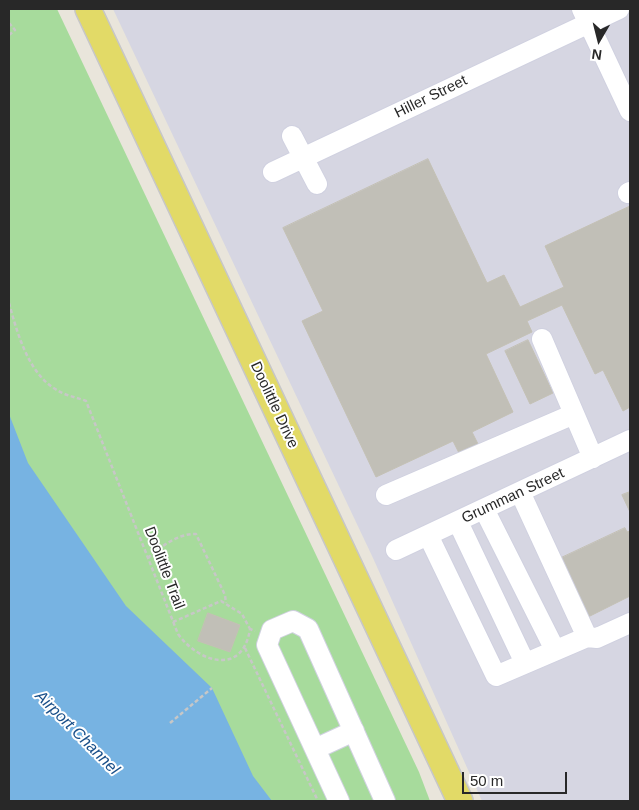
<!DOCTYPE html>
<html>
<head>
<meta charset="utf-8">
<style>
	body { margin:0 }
	#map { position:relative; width:639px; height:810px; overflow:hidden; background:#e9e5db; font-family:Helvetica,sans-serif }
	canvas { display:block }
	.frame { position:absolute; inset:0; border:10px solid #282828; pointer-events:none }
	.north { position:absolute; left:574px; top:15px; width:50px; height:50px; -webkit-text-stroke:4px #fff; paint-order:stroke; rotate:188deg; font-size:14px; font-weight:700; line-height:20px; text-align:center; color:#282828 }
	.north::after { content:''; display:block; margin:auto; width:18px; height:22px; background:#282828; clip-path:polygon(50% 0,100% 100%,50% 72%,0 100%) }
	.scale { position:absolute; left:462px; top:772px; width:105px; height:22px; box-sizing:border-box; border:2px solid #282828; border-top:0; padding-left:6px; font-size:15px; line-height:18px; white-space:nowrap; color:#282828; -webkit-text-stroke:4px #fff; paint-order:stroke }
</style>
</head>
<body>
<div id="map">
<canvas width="639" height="810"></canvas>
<div class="frame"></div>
<div class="north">N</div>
<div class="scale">50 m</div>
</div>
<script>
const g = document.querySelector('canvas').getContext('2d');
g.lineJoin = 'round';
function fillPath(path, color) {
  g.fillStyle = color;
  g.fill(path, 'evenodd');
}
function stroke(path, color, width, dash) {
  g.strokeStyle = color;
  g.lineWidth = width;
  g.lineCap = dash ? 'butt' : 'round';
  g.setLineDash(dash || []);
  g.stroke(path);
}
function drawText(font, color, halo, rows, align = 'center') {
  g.font = font + ' Helvetica,sans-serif';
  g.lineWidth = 4;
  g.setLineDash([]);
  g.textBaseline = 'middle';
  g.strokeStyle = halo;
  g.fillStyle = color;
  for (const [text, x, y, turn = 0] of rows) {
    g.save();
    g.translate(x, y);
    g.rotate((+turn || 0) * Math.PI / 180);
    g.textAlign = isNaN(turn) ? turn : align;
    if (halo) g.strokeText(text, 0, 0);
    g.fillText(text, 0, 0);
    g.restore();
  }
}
fillPath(new Path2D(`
	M113,9H630V801H482L373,558Z`), '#d6d6e2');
fillPath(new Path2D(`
	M9,9H57L419,772L430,801H9Z`), '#a7db9c');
fillPath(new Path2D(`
	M9,414L28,463L126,606L212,688L253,776L272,801H9Z`), '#77b3e2');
const building = new Path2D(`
	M428,159L487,283L504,275L520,307L564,287L545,246L630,206V407L623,411L603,370L595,374L562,305L527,321L532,332L486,354L513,412L472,432L478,444L459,453L453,441L376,477L302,321L323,311L283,228Z
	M528,340L553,393L530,404L505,351Z
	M630,492V512L622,495Z
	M625,528L627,532L630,531V596L586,618L559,559Z
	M208,613L240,625L230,652L198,641Z`);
fillPath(building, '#c1bfb7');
stroke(building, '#c4c1b5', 1);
const minor = new Path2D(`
	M582,9L630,111
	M292,136L317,184
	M273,172L619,9
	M628,193L630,192
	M542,339L593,458
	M520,492L587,637L597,638L630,623
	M386,495L574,414
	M484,509L555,650
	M458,522L525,663
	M428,535L496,676L587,637
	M396,550L630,440
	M315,749L354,731
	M339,801L267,645L272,630L293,621L308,629L385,801`);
const major = new Path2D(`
	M88,9L460,801`);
stroke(minor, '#d0d1e0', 22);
stroke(major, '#c7c7c7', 28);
stroke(new Path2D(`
	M9,23L15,30L9,35
	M9,303C17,332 28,374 57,390C66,396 76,397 86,401L178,634C199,663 243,676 250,629L255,631
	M148,558C160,547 179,533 196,534L225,595L226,603
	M173,622L221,601L242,614L250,629
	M245,648L318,801
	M170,723L212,688`), '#c7c7c7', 2.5, [4, 2.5]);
stroke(minor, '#fff', 20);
stroke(major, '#e2da67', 25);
drawText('15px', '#282828', '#fff', [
	["Hiller Street",431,97,-26],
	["Doolittle Drive",274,405,65],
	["Grumman Street",513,496,-25],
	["Doolittle Trail",164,568,69]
]);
drawText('italic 16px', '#1a508a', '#fff', [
	["Airport Channel",77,733,45]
]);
</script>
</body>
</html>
